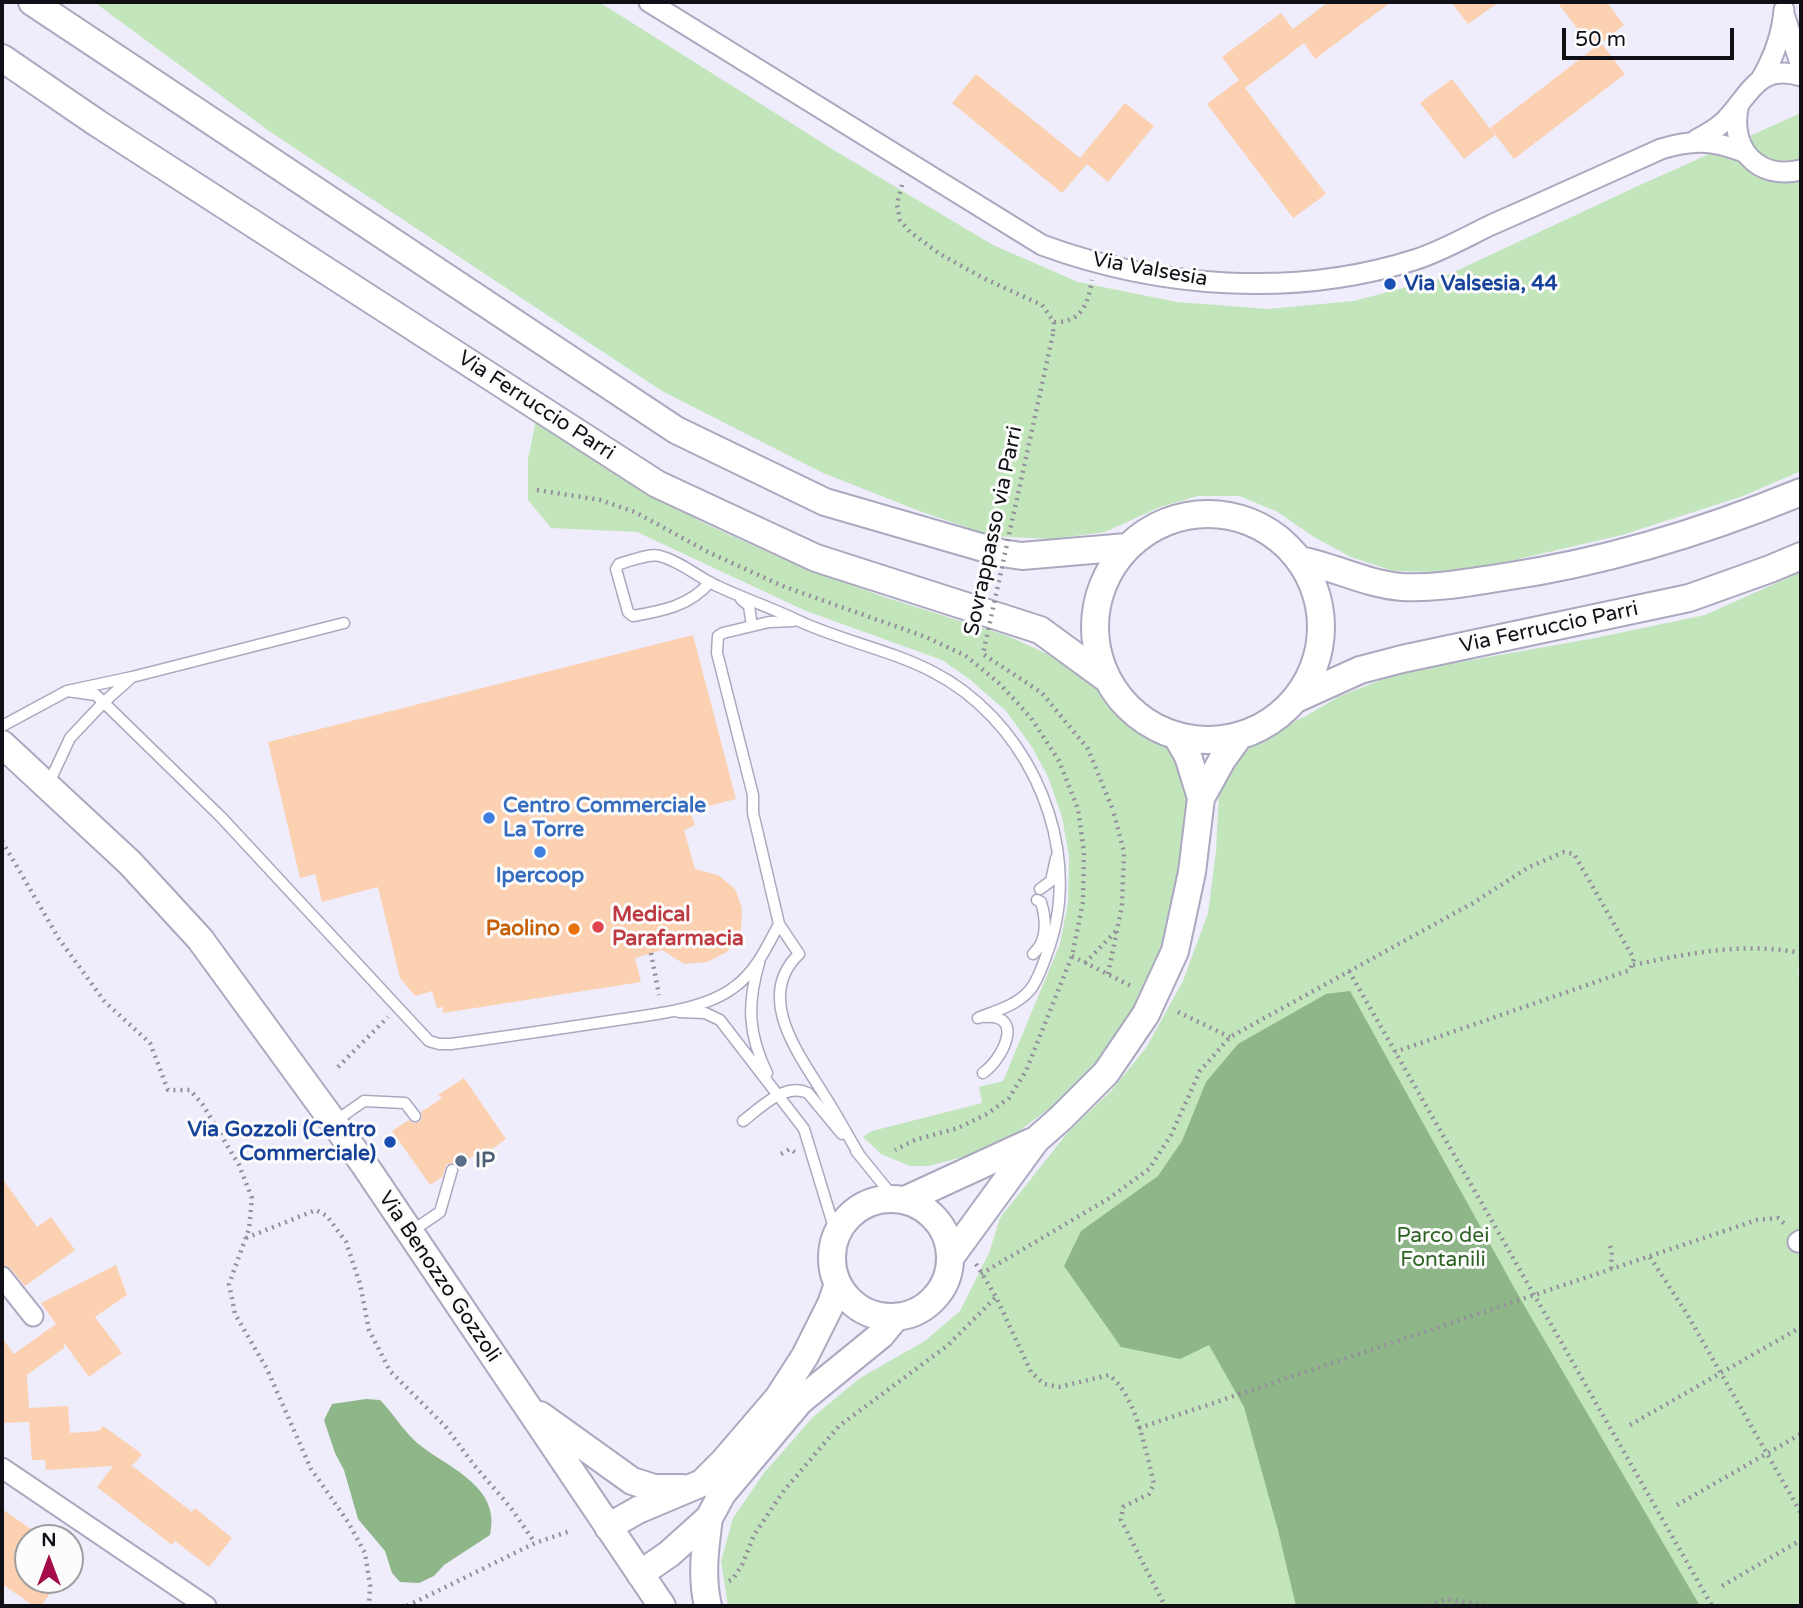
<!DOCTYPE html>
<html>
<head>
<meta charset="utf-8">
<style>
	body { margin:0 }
	#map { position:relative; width:1803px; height:1608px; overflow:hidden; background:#efedfb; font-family:"Varela Round",sans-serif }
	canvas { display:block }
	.frame { position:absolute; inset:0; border:4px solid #100f16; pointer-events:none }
	.north { position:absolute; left:14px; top:1524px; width:70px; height:70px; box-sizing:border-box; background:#fcfcfc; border:2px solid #9e9da0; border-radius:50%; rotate:0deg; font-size:19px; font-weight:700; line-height:28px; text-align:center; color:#100f16 }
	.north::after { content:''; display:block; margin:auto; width:24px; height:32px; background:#a30c49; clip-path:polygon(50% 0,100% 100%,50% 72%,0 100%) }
	.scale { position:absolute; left:1562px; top:28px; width:172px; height:32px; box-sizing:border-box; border:4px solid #100f16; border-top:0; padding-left:9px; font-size:21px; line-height:24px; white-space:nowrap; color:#100f16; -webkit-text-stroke:5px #fcfcfc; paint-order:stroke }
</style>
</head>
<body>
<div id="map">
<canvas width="1803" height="1608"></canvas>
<div class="frame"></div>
<div class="north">N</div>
<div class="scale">50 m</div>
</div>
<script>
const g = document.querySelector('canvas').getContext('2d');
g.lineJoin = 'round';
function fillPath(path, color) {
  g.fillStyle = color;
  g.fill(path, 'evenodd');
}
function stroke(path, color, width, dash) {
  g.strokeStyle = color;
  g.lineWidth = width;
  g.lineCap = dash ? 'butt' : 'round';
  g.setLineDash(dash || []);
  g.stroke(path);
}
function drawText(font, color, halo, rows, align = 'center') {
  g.font = font + ' "Varela Round",sans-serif';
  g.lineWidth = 6;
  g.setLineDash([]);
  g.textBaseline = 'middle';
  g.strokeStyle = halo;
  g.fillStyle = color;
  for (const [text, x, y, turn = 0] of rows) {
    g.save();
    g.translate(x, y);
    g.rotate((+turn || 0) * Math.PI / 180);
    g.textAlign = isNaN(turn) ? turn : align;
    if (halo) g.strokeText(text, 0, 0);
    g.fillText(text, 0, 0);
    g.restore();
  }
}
fillPath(new Path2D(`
	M94,2H599L837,152L993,245L1078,282L1177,302L1268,309L1354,301L1441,278L1640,185L1801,113V471L1743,496L1622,535L1497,564L1446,572L1393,571L1351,557L1314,537L1276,511L1239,496H1198L1160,507L1105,532L1052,539L992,536L922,512L823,473L662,391L269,131Z
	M536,420L618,474L702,522L776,556L884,597L1008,636L1056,658L1132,716L1166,739L1190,789L1178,905L1153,974L1112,1044L1063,1098L1010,1138L966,1156L929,1166H910L881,1154L863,1137L872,1131L982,1103L979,1087L1003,1081L1060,944L1068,903L1069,856L1062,817L1048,777L1032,747L1006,711L968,678L942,660L806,611L637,532L551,528L528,500V459Z
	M1801,572V957L1798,969L1801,997V1606H728L721,1561L733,1518L764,1473L813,1417L860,1378L925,1341L960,1311L989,1253L1000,1218L1068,1132L1111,1091L1146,1048L1183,981L1208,913L1216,851L1219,794L1229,761L1250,743L1306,716L1340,696L1399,673L1595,638L1705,615Z`), '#c2e5bb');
fillPath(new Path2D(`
	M1350,991L1521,1300L1700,1606H1296L1278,1530L1244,1407L1209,1345L1180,1359L1121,1347L1064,1266L1081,1231L1158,1176L1182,1141L1206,1082L1238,1044L1326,994Z
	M366,1399L380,1400C393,1413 402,1429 415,1441C444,1467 502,1484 490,1535L444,1565L434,1576L419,1583L400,1582L392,1573L385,1551L358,1519L344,1470L335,1453L324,1420L332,1404Z`), '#8eb688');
fillPath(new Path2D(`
	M1328,2H1391L1315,59L1304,43L1245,88L1326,194L1293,218L1207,104L1239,80L1222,57L1281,13L1293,29Z
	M1451,2H1499L1468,24Z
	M1557,2H1607L1624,25L1601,43L1625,74L1514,159L1490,128L1593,49Z
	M976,74L1085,162L1080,158L1125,103L1154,126L1108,182L1087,164L1062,193L952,103Z
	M1452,79L1495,135L1464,159L1420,103Z
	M693,635L736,799L690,811L695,825L684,830L695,869L718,875L735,889L742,908L741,932L727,952L707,962L684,964L662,950L635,958L641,982L443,1013V1007L437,1008L432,991L415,996L400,978L378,887L322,902L315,874L300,878L268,742Z
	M464,1078L506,1139L481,1157L478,1153L458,1166L453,1163L447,1164L442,1177L430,1185L392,1131L409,1120L413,1123L419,1122L422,1118L421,1112L442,1098L438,1095Z
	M2,1178L37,1227L51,1217L75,1250L25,1286L11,1269L2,1265Z
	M116,1265L127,1295L95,1317L122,1353L89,1377L64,1343V1348L27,1375L29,1408L68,1406L70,1433L99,1431L103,1426L142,1454L134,1464L131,1465L192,1512L195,1508L232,1538L209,1567L175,1541L172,1545L97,1487L113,1466L46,1470L45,1460H32L29,1422L2,1423V1338L14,1354L56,1324L41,1303Z
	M2,1509L44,1538H28V1580H60L41,1606H34L2,1584Z`), '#fbd1b2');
const lane = new Path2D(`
	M710,582C690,606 662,611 633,616L628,612L616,569L619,564C630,561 649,553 660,556C679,561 694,574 711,583C739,597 770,607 799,621C842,641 891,650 933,672C1021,717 1075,826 1056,922C1053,938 1039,981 1029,991C1016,1006 995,1011 978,1018
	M741,599L749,606L752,626
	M793,621L769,622L723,633L718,636L717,653L753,795V813L779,924L799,954C754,997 799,1054 824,1095C837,1115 848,1136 860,1156
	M67,691L96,695L137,735L221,817L429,1041L439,1044H451C504,1037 557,1029 610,1021C647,1015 702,1011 733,988C755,973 767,947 779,924
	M2,726L67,691L132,677L344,623
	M48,785L70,738L103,703L132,677
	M1040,889L1051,881L1056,858
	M1033,954C1048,941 1046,919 1041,902L1037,900
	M759,963C747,1004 748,1034 767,1073
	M679,1012L705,1013L720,1020L804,1129L836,1234
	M983,1073C1002,1060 1026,1014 985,1017
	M743,1121C760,1108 785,1082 808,1093L842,1134
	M334,1122L364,1101L405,1103L415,1116
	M856,1151L895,1199
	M412,1231L440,1212L452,1170`);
const street = new Path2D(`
	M649,2L1042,245C1159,288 1294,298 1414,260C1440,252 1466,237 1491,225C1548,200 1605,174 1661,149C1694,139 1712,140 1744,152
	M1785,17L1801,66
	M1761,79C1774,57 1782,35 1784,10
	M1739,104C1728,147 1757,181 1801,170
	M1696,140C1708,133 1722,126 1731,114C1752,89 1762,64 1801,76
	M1798,1242L1801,1240
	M2,1277L33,1316
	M2,1468L206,1606`);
const secondary = new Path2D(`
	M32,2L676,430L825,502L1001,553L1022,556L1127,547
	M2,58L97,123L657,484L816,558L1040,630L1107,679
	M1095 627a113 113 0 1 1 226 0a113 113 0 1 1-226 0Z
	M1300,560C1335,567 1366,584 1402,587C1436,589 1470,582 1504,577C1606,562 1706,531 1801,492
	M1296,699L1360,670L1402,659L1689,598L1770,569L1801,556
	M1176,735L1188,756L1201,798
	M2,744L130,863L200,939L364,1164L662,1606
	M832 1258a59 59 0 1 1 118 0a59 59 0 1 1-118 0Z
	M905,1200L1031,1142
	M950,1258L1036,1140L1061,1118L1106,1073L1146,1014L1175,951L1192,872L1201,798L1222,760L1240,735
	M540,1415L632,1481L654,1488H682
	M608,1527L638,1510L702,1483L724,1461L778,1398L805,1356L831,1304L838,1284
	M640,1574L669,1554L709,1518L722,1494L800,1401L881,1335L896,1317
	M708,1606C701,1577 705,1548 709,1518`);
stroke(lane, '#aba8bf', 13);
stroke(street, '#aba8bf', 23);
stroke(secondary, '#aba8bf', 30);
stroke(new Path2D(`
	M902,185L897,204L900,220L910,232L940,254L983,278L1042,305L1054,322L1053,334
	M1054,322C1082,323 1088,303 1092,280
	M537,490L600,500L635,512L710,553L785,587L926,637L966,656L1000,684L1031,718L1059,761L1078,809L1084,852L1083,902L1072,956L1026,1071L1009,1098L987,1114L958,1128L915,1140L895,1150
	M2,841L59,939L105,1002L150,1043L168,1090H190L203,1105L239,1165L252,1198L249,1229L229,1284L235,1314L267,1369L311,1469L348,1522L365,1553L370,1585L369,1606
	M651,953L659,995
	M1072,956L1133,987
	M1085,963L1116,931
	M1633,965C1690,953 1743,942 1801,953
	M1349,971L1712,1606
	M1108,974L1122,906L1124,852L1113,810
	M1178,1012L1230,1037
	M338,1067L388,1017
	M781,1154L790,1149L796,1153
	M246,1238L316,1210L327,1216L346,1242L360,1284L369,1330L390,1371L445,1426L474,1465L511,1508L535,1543
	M1610,1246L1612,1252L1611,1269
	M1650,1257L1687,1314L1801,1513
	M976,1264L996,1297L1031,1372L1044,1384L1059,1387L1109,1375C1136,1395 1146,1452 1154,1484L1149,1494L1123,1507L1121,1520L1165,1606
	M981,1274L1108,1199L1149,1169L1171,1135L1200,1071L1230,1037L1473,903L1529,867L1564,852L1574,854L1634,959L1630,970L1395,1052
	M1630,1425L1801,1327
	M1139,1428L1757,1220L1778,1218L1787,1226
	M1677,1505L1801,1434
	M729,1581L733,1579L742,1565L754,1535L782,1493L839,1426L947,1346L996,1297
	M1722,1586L1801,1540
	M407,1606L535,1543L570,1531
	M1429,1606L1446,1599L1490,1606`), '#92909b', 4.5, [2, 5]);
stroke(lane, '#fff', 10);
stroke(street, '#fff', 19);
stroke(secondary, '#fff', 26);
stroke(new Path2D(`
	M1053,334L983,654L1042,693L1088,749L1113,810`), '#92909b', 4.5, [2, 5]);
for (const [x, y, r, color] of [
	[1390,284,7,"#1a4fb4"],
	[489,818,7,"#3f7fe0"],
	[540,852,7,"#3f7fe0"],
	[598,927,7,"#e0444e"],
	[574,929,7,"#e8710a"],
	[390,1142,7,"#1a4fb4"],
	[461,1161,7,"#5c6f8a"]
]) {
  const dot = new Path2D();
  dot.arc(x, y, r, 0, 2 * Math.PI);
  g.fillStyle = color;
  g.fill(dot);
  stroke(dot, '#fcfcfc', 2.5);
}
drawText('21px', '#100f16', '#fcfcfc', [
	["Via Valsesia",1150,270,10],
	["Via Ferruccio Parri",536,406,33],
	["Sovrappasso via Parri",994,531,-78],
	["Via Ferruccio Parri",1549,628,-12],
	["Via Benozzo Gozzoli",439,1277,56]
]);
drawText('bold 21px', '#164399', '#fcfcfc', [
	["Via Valsesia, 44",1404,284],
	["Via Gozzoli (Centro",376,1130,"right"],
	["Commerciale)",376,1154,"right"]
], 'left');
drawText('bold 21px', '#366cbe', '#fcfcfc', [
	["Centro Commerciale",503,806],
	["La Torre",503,830],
	["Ipercoop",540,876,"center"]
], 'left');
drawText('bold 21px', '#be3a42', '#fcfcfc', [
	["Medical",612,915],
	["Parafarmacia",612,939]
], 'left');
drawText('bold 21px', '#c56008', '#fcfcfc', [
	["Paolino",560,929]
], 'right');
drawText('bold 21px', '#4e5e75', '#fcfcfc', [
	["IP",475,1161]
], 'left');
drawText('21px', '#2f6326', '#fcfcfc', [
	["Parco dei",1443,1236],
	["Fontanili",1443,1260]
]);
</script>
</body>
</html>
